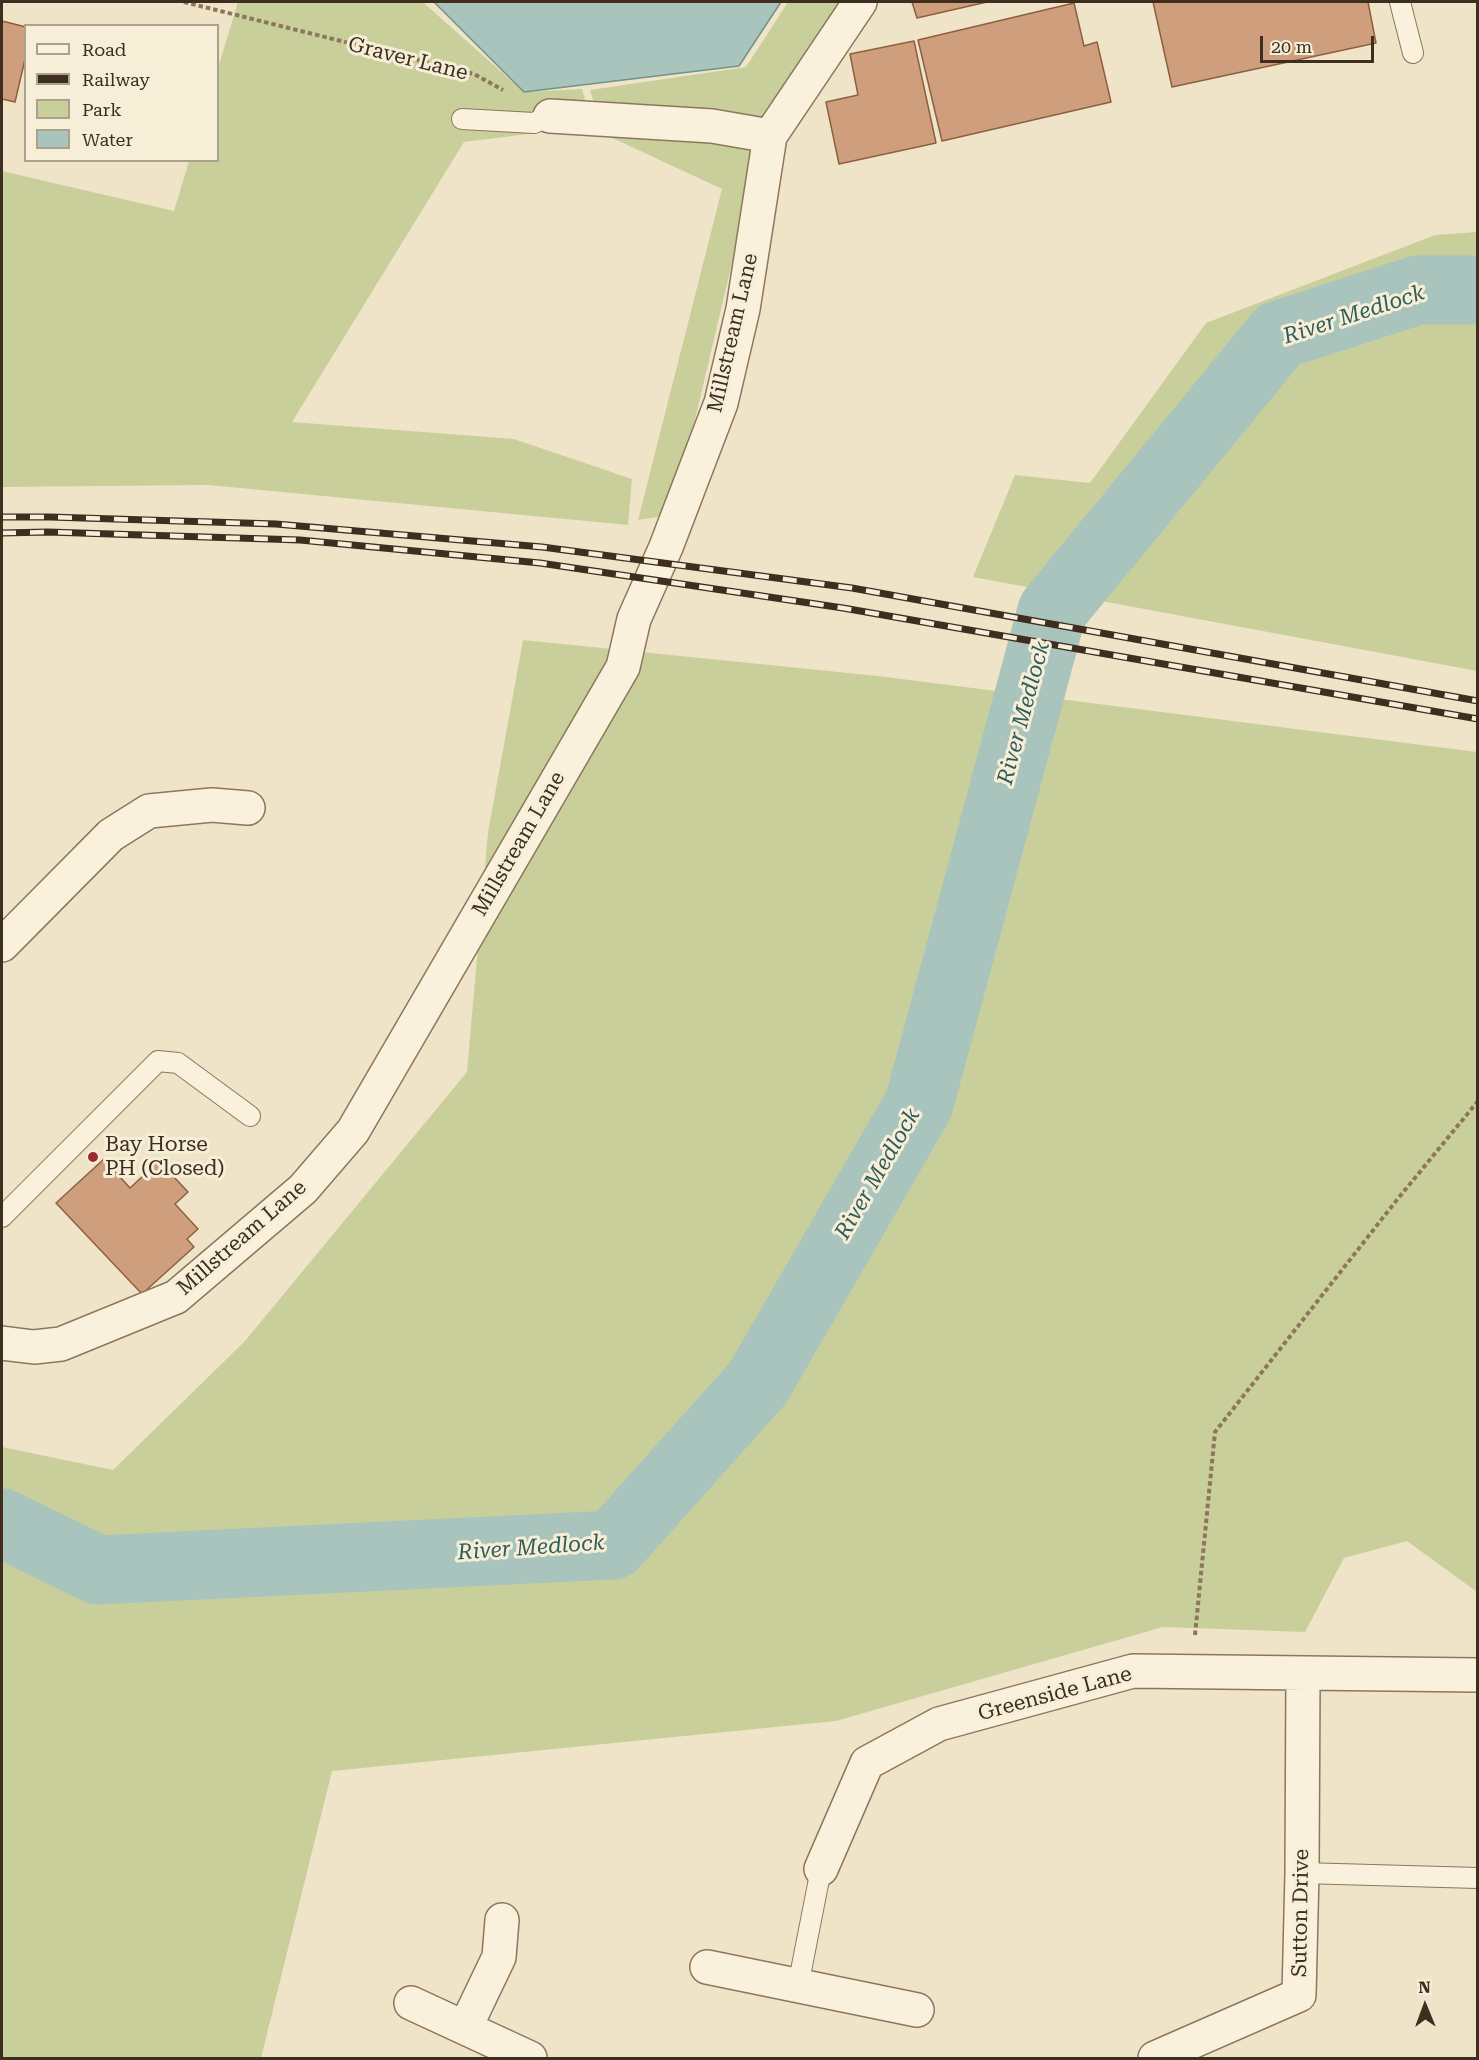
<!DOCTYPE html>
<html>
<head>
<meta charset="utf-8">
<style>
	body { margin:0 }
	#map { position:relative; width:1479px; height:2060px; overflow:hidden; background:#f0e4c8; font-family:"Roboto Serif",serif }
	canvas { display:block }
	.frame { position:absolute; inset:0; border:3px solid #3d2e20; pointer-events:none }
	.legend { position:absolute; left:24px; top:24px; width:195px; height:138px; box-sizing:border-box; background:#f7eed8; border:2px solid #ada18e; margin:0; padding:8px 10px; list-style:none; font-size:18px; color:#3d2e20 }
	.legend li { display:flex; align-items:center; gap:12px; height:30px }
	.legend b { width:30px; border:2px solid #ada18e }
	.north { position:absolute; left:1395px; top:1976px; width:60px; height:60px; -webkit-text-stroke:4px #f7eed8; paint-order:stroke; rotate:359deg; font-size:16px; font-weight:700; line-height:24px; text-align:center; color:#3d2e20 }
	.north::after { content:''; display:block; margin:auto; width:21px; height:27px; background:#3d2e20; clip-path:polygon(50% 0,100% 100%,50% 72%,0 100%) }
	.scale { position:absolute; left:1260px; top:36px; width:114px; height:27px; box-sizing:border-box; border:3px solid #3d2e20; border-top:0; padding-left:8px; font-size:18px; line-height:21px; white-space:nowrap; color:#3d2e20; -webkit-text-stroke:4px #f7eed8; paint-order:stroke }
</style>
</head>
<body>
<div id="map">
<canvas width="1479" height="2060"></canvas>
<div class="frame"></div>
<ul class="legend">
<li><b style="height:8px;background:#faf1dc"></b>Road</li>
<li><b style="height:8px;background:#3d2e20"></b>Railway</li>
<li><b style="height:16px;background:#c9cf9b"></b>Park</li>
<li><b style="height:16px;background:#a9c4bc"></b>Water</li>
</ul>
<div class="north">N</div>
<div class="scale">20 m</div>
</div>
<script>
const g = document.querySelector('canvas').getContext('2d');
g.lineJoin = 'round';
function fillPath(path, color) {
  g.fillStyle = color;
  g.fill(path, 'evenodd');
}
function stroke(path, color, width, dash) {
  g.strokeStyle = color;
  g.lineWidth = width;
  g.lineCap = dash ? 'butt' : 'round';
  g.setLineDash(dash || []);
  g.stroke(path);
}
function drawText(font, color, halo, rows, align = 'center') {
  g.font = font + ' "Roboto Serif",serif';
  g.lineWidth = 6;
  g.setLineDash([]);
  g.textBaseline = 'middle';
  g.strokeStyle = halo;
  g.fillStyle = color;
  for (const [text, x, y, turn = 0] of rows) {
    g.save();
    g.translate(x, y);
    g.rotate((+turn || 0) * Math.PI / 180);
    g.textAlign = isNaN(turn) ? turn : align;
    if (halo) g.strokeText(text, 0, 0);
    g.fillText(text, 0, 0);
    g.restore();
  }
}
fillPath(new Path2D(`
	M238,2H425V4L524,92L582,89L593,126L464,142L292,422L514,439L632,479L628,525L208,485L2,487V171L174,211L189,161L218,160V68Z
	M788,2H844L793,87L751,131L745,208L688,449L664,516L638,520L722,189L604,134L590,90L746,67Z
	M1477,232V671L973,577L1015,475L1090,483L1206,323L1435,235Z
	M523,640L878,676L1477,752V1592L1407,1541L1344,1558L1305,1632L1163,1627L836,1721L332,1771L261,2058H2V1447L113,1470L245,1341L467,1072L488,832Z`), '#c9cf9b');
const water = new Path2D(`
	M434,2H781L739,66L524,92Z`);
fillPath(water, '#a9c4bc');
stroke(water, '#6f938a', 1.5);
stroke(new Path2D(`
	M2,1523L98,1570L613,1545L758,1383L919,1104L1052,611L1279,335L1418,290H1478`), '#a9c4bc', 69);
const building = new Path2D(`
	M912,2H987L917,18Z
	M1153,2H1368L1376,43L1172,87Z
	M1074,3L1084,46L1097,42L1111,102L942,141L918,40Z
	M2,21L26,27V55L15,102L2,99Z
	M914,41L936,143L839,164L826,102L858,95L850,54Z
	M104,1159L130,1188L159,1161L188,1192L175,1204L198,1229L187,1239L194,1247L142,1294L56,1203Z`);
fillPath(building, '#cf9f7d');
stroke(building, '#8d5f41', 1.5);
const service = new Path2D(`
	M1400,2L1413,53
	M462,119L534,123L550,116
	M2,1217L158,1061L178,1063L250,1116
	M1302,1873L1478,1878
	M798,1986L821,1869`);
const minor = new Path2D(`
	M550,116L712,126L770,136
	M2,945L111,835L149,811L212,805L248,808
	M821,1869L867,1763L939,1724L1133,1671L1478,1675
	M707,1967L917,2010
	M411,2003L530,2058
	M465,2028L499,1957L502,1920
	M1155,2058L1299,1995L1302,1873L1303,1674`);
const tertiary = new Path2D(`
	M2,1343L34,1347L61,1344L176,1297L303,1189L353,1131L623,667L634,619L666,547L721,403L743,309L770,136L860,2`);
stroke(service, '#8d765c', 22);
stroke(minor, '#8d765c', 36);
stroke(tertiary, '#8d765c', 36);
stroke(new Path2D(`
	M184,2L474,74L503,90
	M1195,1635L1215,1432L1396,1201L1478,1101`), '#8d765c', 4, [4.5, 3]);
stroke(service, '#faf1dc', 20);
stroke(minor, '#faf1dc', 33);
stroke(tertiary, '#faf1dc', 33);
const rail = new Path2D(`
	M2,517H50L276,524L542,547L852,588L1478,701
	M2,533L48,532L300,540L540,563L843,608L1478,719`);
stroke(rail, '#3d2e20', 7);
stroke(rail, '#f7eed8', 4.5, [14]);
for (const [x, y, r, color] of [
	[93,1157,6,"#9e2a2b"]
]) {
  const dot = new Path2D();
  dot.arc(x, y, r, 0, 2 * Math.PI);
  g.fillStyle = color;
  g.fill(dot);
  stroke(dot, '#f7eed8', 2);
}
drawText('21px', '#3d2e20', '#f7eed8', [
	["Graver Lane",408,59,14],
	["Millstream Lane",733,333,-77],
	["Millstream Lane",519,844,-60],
	["Millstream Lane",242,1238,-41],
	["Greenside Lane",1055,1694,-15],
	["Sutton Drive",1301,1913,-89]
]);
drawText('21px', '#3d2e20', '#f7eed8', [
	["Bay Horse",105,1145],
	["PH (Closed)",105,1169]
], 'left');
drawText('italic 22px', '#2f5d5a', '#f7eed8', [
	["River Medlock",1354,315,-18],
	["River Medlock",1024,713,-75],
	["River Medlock",878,1174,-60],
	["River Medlock",531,1548,-4]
]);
</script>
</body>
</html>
